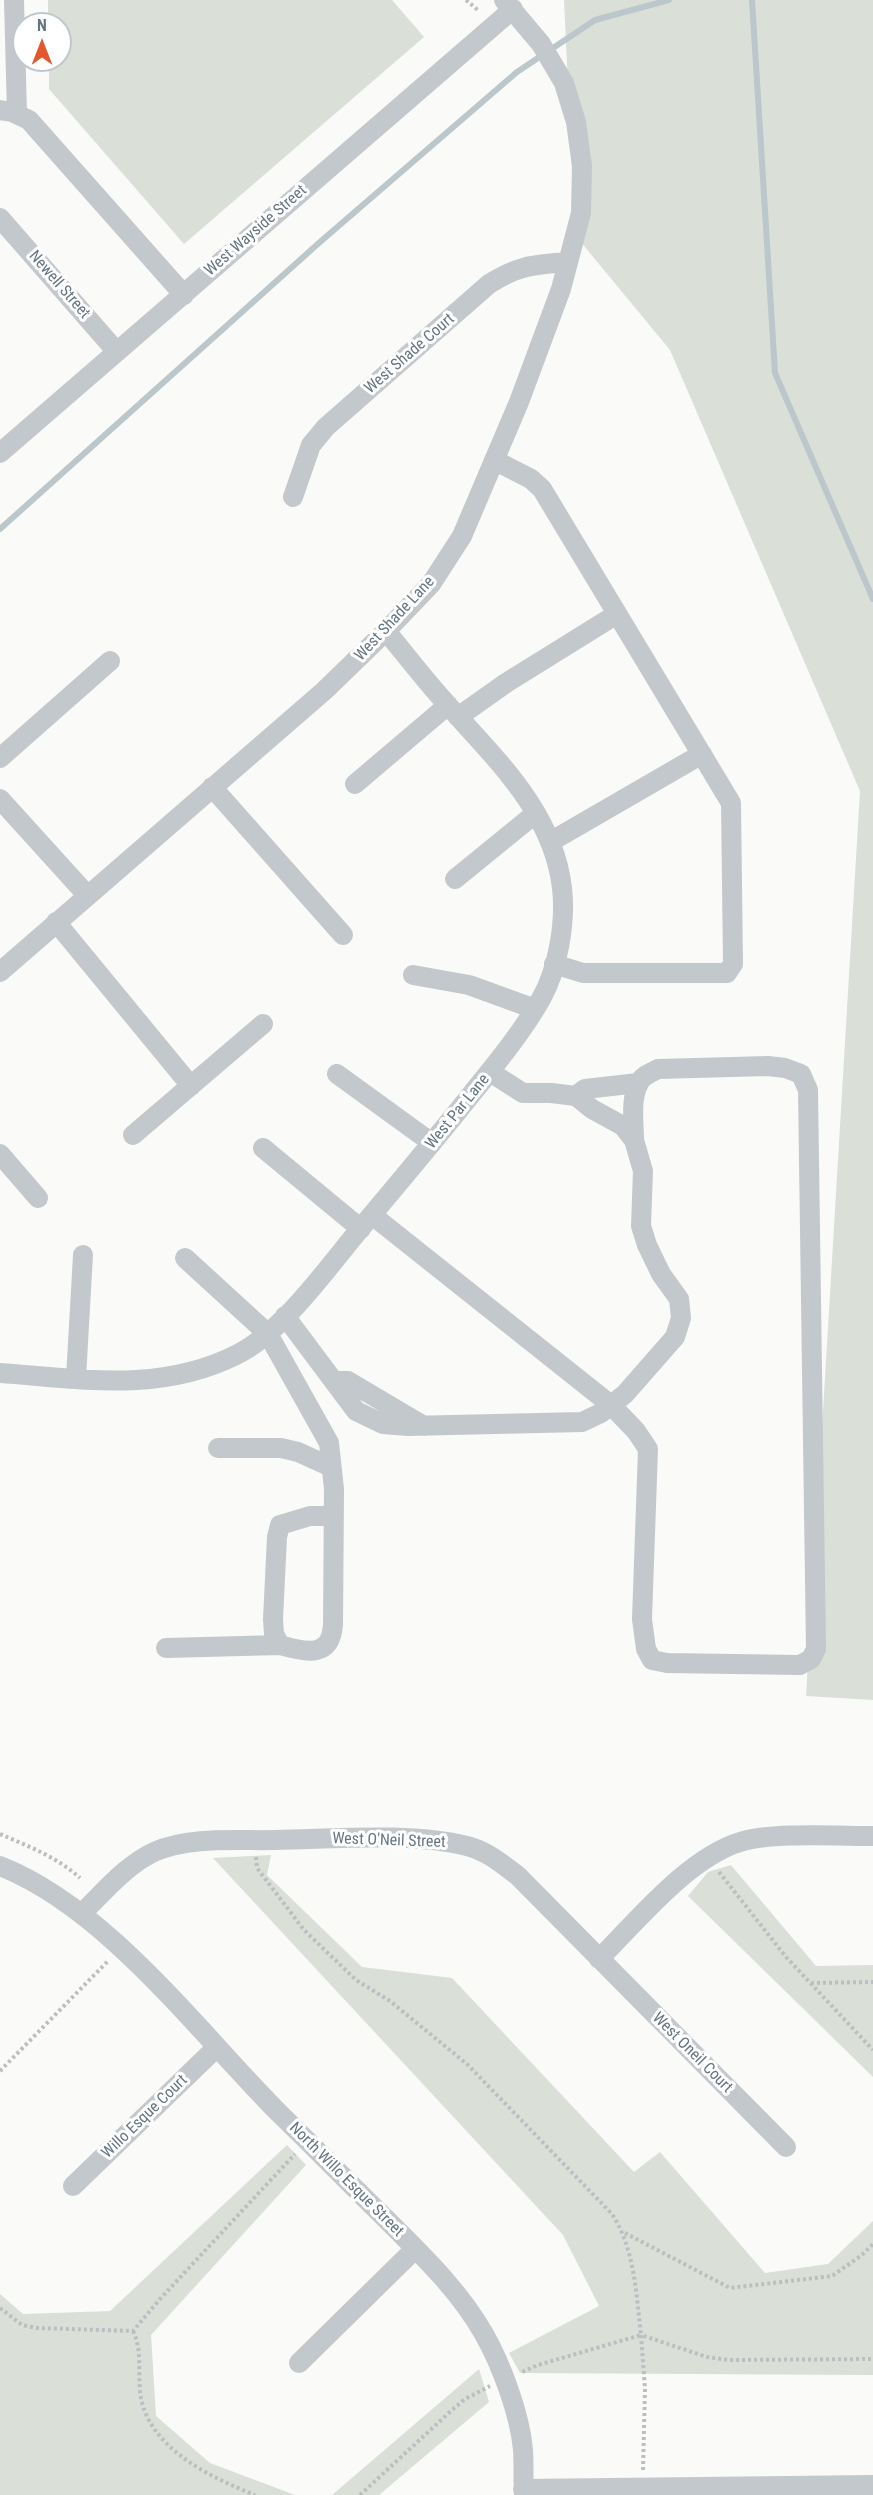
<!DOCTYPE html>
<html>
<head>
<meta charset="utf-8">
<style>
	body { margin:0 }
	#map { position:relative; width:873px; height:2495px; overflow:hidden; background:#fafaf8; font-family:"Roboto Condensed",sans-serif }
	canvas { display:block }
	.north { position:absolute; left:12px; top:12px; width:60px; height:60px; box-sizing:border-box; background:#fff; border:2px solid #c1c8cd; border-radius:50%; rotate:0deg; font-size:16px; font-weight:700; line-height:24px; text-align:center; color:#657683 }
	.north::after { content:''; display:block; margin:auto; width:21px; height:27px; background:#e4572e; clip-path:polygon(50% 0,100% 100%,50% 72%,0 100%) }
</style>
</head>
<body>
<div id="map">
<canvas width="873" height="2495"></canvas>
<div class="north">N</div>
</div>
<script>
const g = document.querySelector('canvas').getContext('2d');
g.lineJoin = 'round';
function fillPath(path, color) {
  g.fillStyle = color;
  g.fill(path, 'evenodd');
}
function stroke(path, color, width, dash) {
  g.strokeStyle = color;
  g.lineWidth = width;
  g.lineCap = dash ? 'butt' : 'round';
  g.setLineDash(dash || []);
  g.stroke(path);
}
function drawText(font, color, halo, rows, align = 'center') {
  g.font = font + ' "Roboto Condensed",sans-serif';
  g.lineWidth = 6;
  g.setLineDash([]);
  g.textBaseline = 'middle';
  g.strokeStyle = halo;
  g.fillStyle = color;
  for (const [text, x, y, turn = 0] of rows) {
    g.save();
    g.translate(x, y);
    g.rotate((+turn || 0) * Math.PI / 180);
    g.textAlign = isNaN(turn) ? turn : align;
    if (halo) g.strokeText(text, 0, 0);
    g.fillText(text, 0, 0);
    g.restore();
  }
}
fillPath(new Path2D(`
	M48,0H392L424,37L184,244L49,89V60H60V24H48Z
	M564,0H873V1700L806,1696L860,791L670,350L575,235Z
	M271,1855L267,1875L362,1967L452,1978L634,2172L660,2152L765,2273L828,2264L873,2221V2375L520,2373L509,2353L599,2306L563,2235L213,1858Z
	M731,1865L816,1966L873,1965V2077L688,1896L708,1872Z
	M287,2145L306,2165L151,2335L156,2416L210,2463L295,2495H0V2294L23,2314L110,2311Z
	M479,2369L489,2402L379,2495H332Z`), '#dadfd7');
stroke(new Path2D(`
	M752,0L775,373L873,599
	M0,529L320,242L517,72L595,20L669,0`), '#bbc7cb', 6);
stroke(new Path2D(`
	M466,0L479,11
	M0,1834C28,1846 57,1857 80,1878
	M256,1857L257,1868L304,1930L356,1980L390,2001L468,2065L612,2214C635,2250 636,2293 641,2335L538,2365L522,2372
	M719,1872L786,1957L873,2050
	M811,1983L873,1982
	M0,2071L108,1961
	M625,2233L730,2288L832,2276L862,2255L873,2244
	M0,2308L22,2325L37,2328L133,2331L160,2299L295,2154
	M133,2331C142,2349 138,2371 140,2391C145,2446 209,2477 255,2495
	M643,2470L645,2389L641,2335L707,2357L729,2360L873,2359
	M360,2495L452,2410L465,2399L490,2386`), '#bbbfc2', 4, [3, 3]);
stroke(new Path2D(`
	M14,0L17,114
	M0,110L12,112L29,120L184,295
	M0,218L117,352
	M0,453L513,9
	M494,460L531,479L542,489L731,803L733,964L727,973H583L554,964
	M293,497L311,445L326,427L489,284C519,265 533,265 568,262
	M458,717L506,683L617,614
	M0,758L110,661
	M355,784L448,705
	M212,787L343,935
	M0,799L87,895
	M550,842L702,754
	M455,879L536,813
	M56,922L191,1086
	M0,972L324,691L386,631L431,584L462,536L519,402L561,289L581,213L582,166L576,122L564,83L541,44L504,0
	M413,975L469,985L535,1009
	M337,1074L432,1143
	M576,1096L585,1089L638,1083
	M133,1135L263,1024
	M263,1148L361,1229
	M0,1154L38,1198
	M372,1215L611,1405L636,1431L648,1449L642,1619L646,1649L652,1660L667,1663L800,1665L811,1659L816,1649L808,1090L801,1074L785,1068L768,1066L658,1069C652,1072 642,1076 639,1083C630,1098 634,1124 634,1140
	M185,1258L268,1334L329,1443L334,1489L333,1624C331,1658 307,1653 280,1645L274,1634L273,1619L277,1537L280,1525L310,1516H334
	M285,1316L356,1411L383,1424L408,1426L582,1422L601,1413L625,1394L675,1337L681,1318L679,1299L661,1274L647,1245L641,1226L643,1171L634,1140L623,1126L592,1109L576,1096L551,1093H523L490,1072
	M0,1373C82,1379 160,1393 236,1355C283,1332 327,1268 360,1229C397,1185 434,1141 470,1096C495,1065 521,1034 541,999C558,969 566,922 562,888C553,810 493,757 445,702C424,679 406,655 386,631
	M76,1378L83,1255
	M335,1381H348L424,1426
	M218,1448H281L298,1452L331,1467
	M166,1648L280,1645
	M0,1866C107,1908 199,2033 280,2114C316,2149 351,2185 387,2220C422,2255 459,2290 484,2334C501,2364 520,2414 523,2450C524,2465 523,2480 524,2495
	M81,1914C103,1893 126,1865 154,1852C190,1836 237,1841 276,1840C335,1839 410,1832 467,1846C487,1851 502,1864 518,1876L786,2147
	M599,1959C637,1921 688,1858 740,1842C773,1832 837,1836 873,1836
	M73,2186L217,2047
	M299,2363L415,2249
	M523,2489L873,2485`), '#c3c8cc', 20);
drawText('16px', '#657683', '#fff', [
	["West Wayside Street",256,231,-41],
	["Newell Street",59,285,49],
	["West Shade Court",410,354,-41],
	["West Shade Lane",395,619,-47],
	["West Par Lane",458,1112,-51],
	["West O'Neil Street",389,1841,2],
	["West Oneil Court",692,2053,45],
	["Willo Esque Court",145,2117,-44],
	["North Willo Esque Street",346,2180,45]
]);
</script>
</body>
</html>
